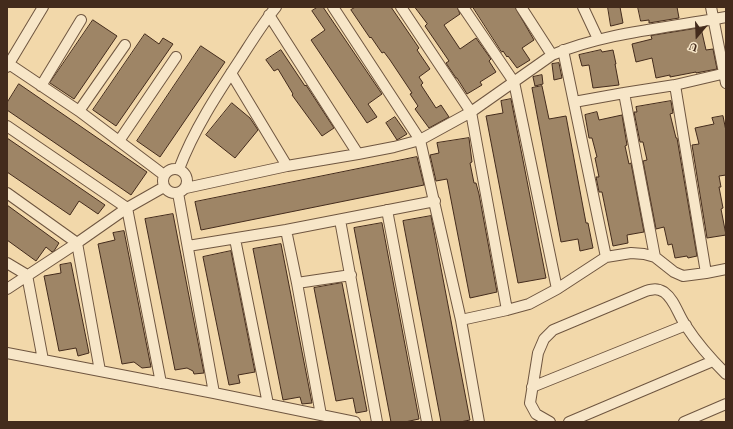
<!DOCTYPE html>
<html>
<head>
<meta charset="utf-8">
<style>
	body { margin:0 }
	#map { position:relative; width:733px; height:429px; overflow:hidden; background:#f2d8aa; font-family:"EB Garamond",serif }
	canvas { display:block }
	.frame { position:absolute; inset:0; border:8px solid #432b1c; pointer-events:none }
	.north { position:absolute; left:677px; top:16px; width:40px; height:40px; -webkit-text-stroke:3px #f7e6c8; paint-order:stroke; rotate:199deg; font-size:11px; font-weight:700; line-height:16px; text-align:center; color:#432b1c }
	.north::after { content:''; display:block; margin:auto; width:14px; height:18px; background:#432b1c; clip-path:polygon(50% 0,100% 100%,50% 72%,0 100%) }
</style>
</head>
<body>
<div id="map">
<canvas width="733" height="429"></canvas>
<div class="frame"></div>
<div class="north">U</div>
</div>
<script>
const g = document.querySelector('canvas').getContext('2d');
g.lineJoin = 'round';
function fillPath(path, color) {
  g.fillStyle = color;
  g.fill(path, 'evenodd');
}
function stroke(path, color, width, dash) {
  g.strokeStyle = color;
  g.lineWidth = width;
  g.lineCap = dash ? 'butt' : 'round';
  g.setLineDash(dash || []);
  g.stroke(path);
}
const building = new Path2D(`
	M318,7H323L382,94L368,104L377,117L367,123L311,40L325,30L312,11Z
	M356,7H391L419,48L417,50L430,69L419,77L423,83L421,85L436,108L441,105L449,117L429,128L415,109L418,106L410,94L412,93L390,60L384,52L382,53L371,37L370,38L351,10Z
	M415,7H457L460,14L444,25L460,49L476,38L491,59L489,61L496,72L480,82L482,85L467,94L457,78H456L446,63L449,61L425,26L427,24Z
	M473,7H515L534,40L522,48L530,60L517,68L508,56L507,57L503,51L502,52Z
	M608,7H620L623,23L611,26Z
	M638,7H677L679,18L649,23V20L641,21Z
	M93,20L117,36L74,99L50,83Z
	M701,28L706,50L713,49L717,69L696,73V72L670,77V75L656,78L652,58L636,62L632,44L652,39L651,36Z
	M145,34L159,44L163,38L173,44L116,126L93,110Z
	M201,46L225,62L160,157L137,141Z
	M281,50L305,86L306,85L334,128L322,136L292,95L293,94L278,69L274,71L266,60Z
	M601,50L602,52L613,50L616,64H615L619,85L593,88L589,65L582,66L579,55Z
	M559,63L562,78L554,80L552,64Z
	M542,75L543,84L535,86L533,77Z
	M19,84L147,172L131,195L7,110V103Z
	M542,86L549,119L566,116L586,223H588L593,248L580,251L578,239L561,242L532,88Z
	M511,99L546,278L518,283L486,116L503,113L501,101Z
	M671,101L673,113L670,114L676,138H677L697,256L688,258L687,256L675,258L672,244L668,245L664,227L656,229L643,161L647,160L643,142H640L634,112H637L636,107Z
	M232,103L250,118L258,130L235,158L206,135Z
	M597,112L599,120L622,115L627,145L625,146L629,164L631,163L644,232L627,235L628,243L613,246L602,192H599L596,177H599L595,158L597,157L592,138H589L585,115Z
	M723,116L726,131V175L719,176L721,187H719L723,208L721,209L726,235L707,238L692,145L699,144L695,128L714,124L712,118Z
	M395,117L407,134L397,140L386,123Z
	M7,138L105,205L98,214L79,201L70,215L7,172Z
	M469,138L472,162L470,163L474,183H476L479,194L497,292L470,298L447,179L436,181L430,155L439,153L437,143Z
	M417,157L424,185L201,230L195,202Z
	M7,205L59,243L54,251L52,252L46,247L36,261L7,240Z
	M173,214L204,373L194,374L193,371L187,368L175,370L145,219Z
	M431,216L470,420L460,422H441L403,221Z
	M382,223L419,419L405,422H391L354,228Z
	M124,231L151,367L142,368L134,362L122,364L98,244L115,240L113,233Z
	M281,244L312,403L302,404L300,397L283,400L253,249Z
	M231,251L255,372L238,375L240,383L229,385L203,257Z
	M71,263L89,353L78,356L76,348L59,351L44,276L61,273L60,265Z
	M342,283L367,411L356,413L353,398L336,401L314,288Z`);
fillPath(building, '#9e8566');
stroke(building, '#432b1c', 1);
const street = new Path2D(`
	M333,7L420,140L461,320L479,422
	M401,7L471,112L507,310
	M463,7L514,82L557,289
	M521,7L552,55
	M583,7L598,39
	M711,7L726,83
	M269,15L358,154
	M563,50L606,257
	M9,64L79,111L164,175
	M7,67L43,7
	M231,73L287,166
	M675,85L706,273
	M41,86L81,20
	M624,93L655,257
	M574,102L624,93L675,85L726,73
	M79,111L125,45
	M7,126L127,208L161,383
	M119,141L176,57
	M163 181a12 12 0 1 1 24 0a12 12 0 1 1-24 0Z
	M179,169C194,129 218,93 241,58C252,41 263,23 276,7
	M186,188L287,166L358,154L394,147L420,140L471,112L552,55C607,32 668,28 726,17
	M7,193L77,243L100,371
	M178,193L214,393
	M387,210L427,422
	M340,220L377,422
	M286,230L297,283L321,415
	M235,239L268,404
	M188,246L286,230L435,201
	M7,263L27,275L43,360
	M297,283L351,275
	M7,289L77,243L127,208L164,187
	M461,320L507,310L529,304L557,289L606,257L631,253L644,254L655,257L674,272L683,276L706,273L726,269
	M7,353L214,393L355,422
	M532,387L686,325
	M550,422L536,414L530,403L538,353L544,339L553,330L646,291C653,289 657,288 664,292C675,300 678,315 686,326C697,343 711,359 726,374
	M569,422L713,361
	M684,422L726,404`);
stroke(street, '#6f5640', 12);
stroke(street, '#f7e6c8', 10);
</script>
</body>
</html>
